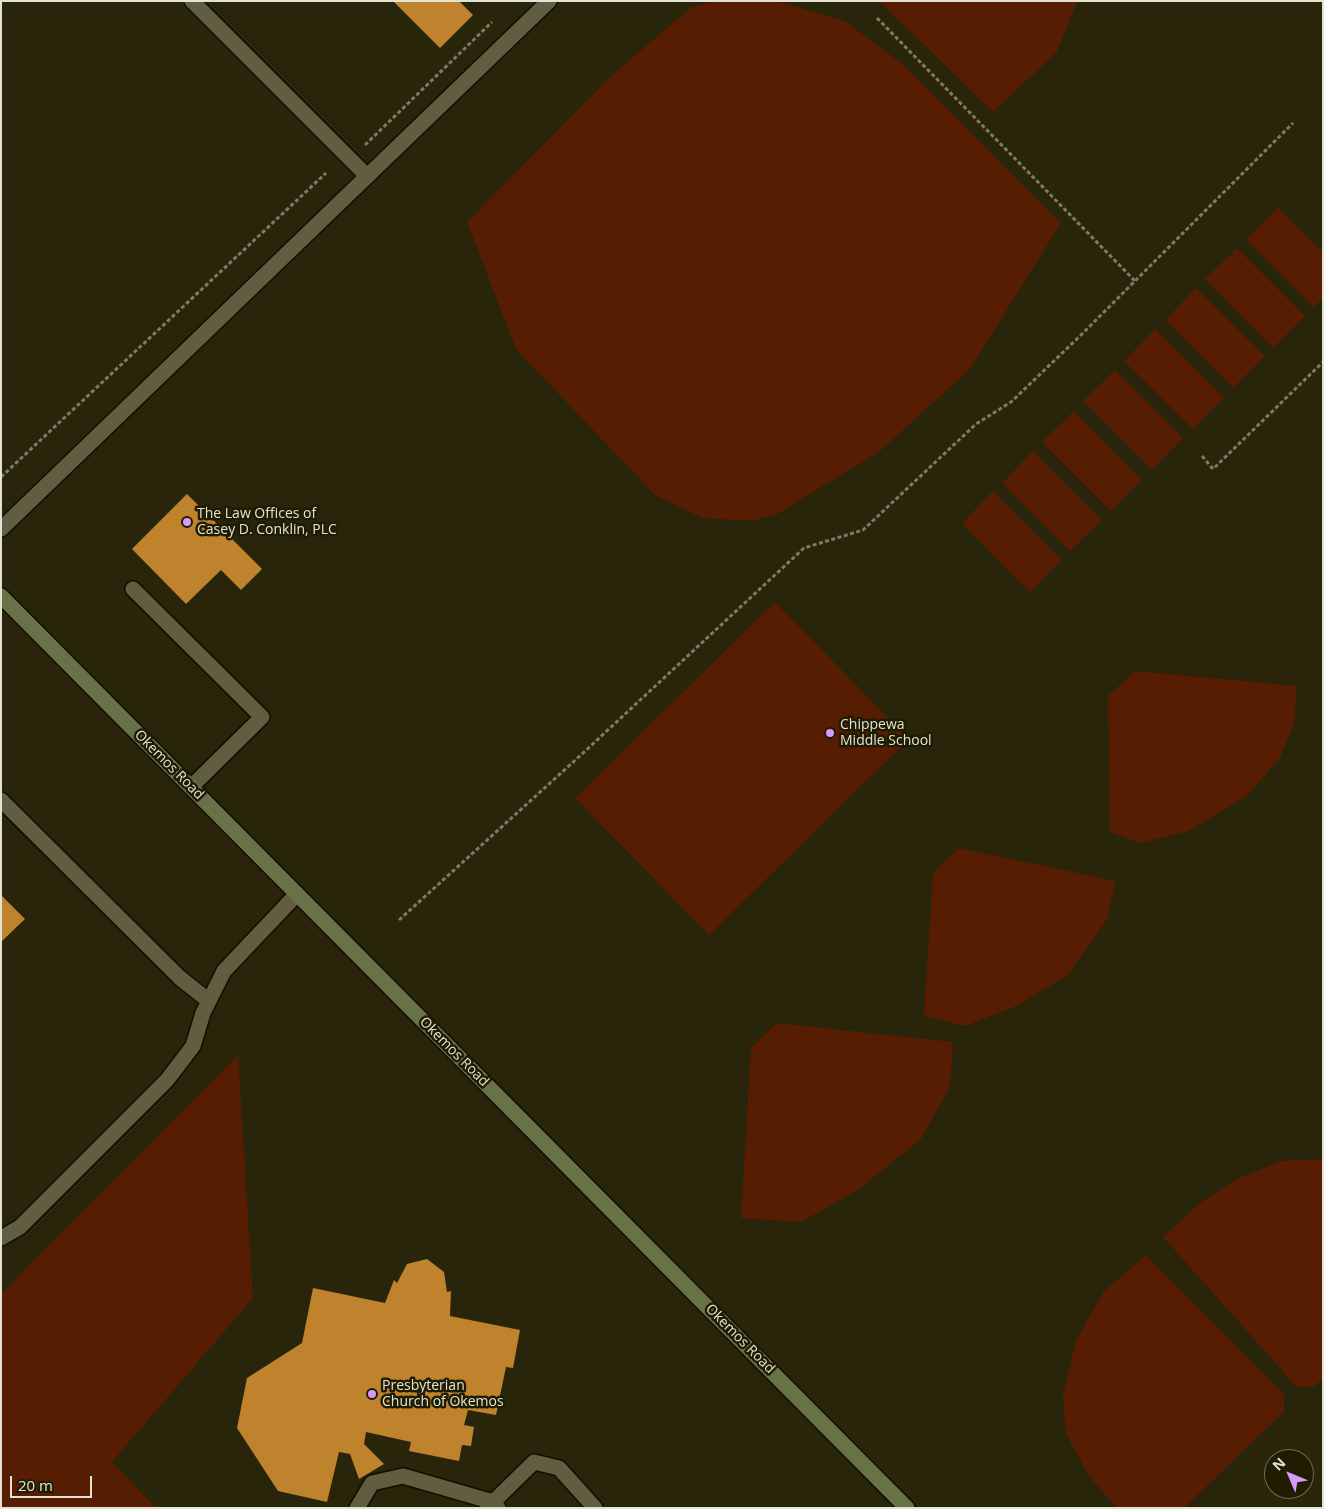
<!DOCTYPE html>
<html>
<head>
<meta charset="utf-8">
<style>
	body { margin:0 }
	#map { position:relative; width:1324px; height:1509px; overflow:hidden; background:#29250a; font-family:"Open Sans",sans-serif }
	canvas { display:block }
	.frame { position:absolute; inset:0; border:2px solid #e4e3d3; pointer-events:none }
	.north { position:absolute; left:1264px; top:1449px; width:50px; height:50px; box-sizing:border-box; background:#1f1c02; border:1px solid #6e6c56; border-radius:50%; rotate:315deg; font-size:14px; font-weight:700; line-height:20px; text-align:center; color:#e4e3d3 }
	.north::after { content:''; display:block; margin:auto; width:18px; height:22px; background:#d69bfa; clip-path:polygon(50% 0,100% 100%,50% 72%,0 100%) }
	.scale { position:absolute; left:10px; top:1476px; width:82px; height:22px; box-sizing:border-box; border:2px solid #e4e3d3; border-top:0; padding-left:6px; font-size:15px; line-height:18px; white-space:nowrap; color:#e4e3d3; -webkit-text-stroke:4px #1f1c02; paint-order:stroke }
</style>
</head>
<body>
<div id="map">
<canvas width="1324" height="1509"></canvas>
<div class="frame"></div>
<div class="north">N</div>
<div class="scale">20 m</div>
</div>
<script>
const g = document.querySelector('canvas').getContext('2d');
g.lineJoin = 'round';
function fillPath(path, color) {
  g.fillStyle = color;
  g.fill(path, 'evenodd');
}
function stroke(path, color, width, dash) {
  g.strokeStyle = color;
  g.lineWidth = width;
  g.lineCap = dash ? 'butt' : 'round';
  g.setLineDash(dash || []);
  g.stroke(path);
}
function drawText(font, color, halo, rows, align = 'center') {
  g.font = font + ' "Open Sans",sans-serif';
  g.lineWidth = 5;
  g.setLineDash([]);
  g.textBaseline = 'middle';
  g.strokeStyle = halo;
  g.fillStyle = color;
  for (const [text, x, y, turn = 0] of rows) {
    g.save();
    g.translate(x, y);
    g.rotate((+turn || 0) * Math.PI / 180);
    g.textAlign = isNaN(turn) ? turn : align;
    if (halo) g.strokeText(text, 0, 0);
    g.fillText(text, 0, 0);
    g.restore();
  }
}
fillPath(new Path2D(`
	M716,1H763L785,3L846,22L903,64L1061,223L970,369L879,452L777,514L753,521L702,518L655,495L516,349L467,222L611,76L690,8Z
	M879,1H1077L1057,52L993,112Z
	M1278,207L1323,252V298L1314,307L1246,239Z
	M1237,248L1305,316L1273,348L1205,279Z
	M1196,288L1265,356L1233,388L1165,320Z
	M1155,329L1224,398L1193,429L1124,361Z
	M1115,370L1183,438L1152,470L1083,401Z
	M1074,411L1142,480L1111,511L1042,442Z
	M1033,451L1102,520L1070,551L1002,483Z
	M993,491L1062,560L1030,592L962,523Z
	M775,602L909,739L709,935L575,798Z
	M1135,671L1297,686L1294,724L1279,760L1245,797L1189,831L1140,843L1110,832L1108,696Z
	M959,848L1115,881L1108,918L1068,975L1014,1007L965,1026L924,1016L933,873Z
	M777,1023L953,1042L950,1087L921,1139L858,1190L801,1222L741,1218L751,1048Z
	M238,1055L253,1298L112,1462L156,1508H1V1294Z
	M1323,1159V1378L1314,1387H1297L1163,1237L1200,1203L1237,1179L1281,1161Z
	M1146,1255L1284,1394V1412L1184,1508H1117L1089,1476L1066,1434L1063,1394L1076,1340L1104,1291Z`), '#561d02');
fillPath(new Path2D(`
	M393,1H459L473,15L440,48Z
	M187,494L262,569L241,590L221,570L186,604L132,549Z
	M1,895L25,919L1,942Z
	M427,1259L444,1272L447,1292L451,1291L450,1316L520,1330L513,1368L506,1367L496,1415L468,1410L464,1425L474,1427L471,1446L462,1445L459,1461L409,1451L411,1442L366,1432L364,1444L384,1464L359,1479L350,1454L339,1452L327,1502L278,1491L237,1428L247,1378L302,1343L313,1288L385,1303L394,1280L397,1283L407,1264Z`), '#bf832e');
const lane = new Path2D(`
	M192,1L367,176
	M1,529L549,1
	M133,589L262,717L191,787
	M1,800L180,978L209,1001
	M1,1238L20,1227L167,1080L193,1046L203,1013L224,971L297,894
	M357,1508L372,1483L403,1476L493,1502L498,1508
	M487,1508L534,1462L559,1468L595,1508`);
const secondary = new Path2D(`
	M1,596L907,1508`);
stroke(lane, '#120e00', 18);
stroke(secondary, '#120e00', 18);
stroke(new Path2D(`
	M877,18L1135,281
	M365,145L492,22
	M1202,456L1213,469L1323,362
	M1,477L326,173
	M399,920L582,754L804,548L863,530L976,424L1011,402L1081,335L1293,123`), '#7e7b65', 3, [4, 2.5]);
stroke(lane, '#615d41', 15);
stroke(secondary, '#687147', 15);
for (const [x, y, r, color] of [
	[187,522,5,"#d69bfa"],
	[830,733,5,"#d69bfa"],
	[372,1394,5,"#d69bfa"]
]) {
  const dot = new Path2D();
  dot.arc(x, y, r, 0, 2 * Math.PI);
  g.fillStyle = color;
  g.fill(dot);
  stroke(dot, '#1f1c02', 2);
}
drawText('14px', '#e4e3d3', '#1f1c02', [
	["The Law Offices of",197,514],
	["Casey D. Conklin, PLC",197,530],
	["Chippewa",840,725],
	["Middle School",840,741],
	["Presbyterian",382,1386],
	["Church of Okemos",382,1402]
], 'left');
drawText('14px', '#e4e3d3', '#1f1c02', [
	["Okemos Road",169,765,45],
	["Okemos Road",454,1052,45],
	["Okemos Road",740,1339,45]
]);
</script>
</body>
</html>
